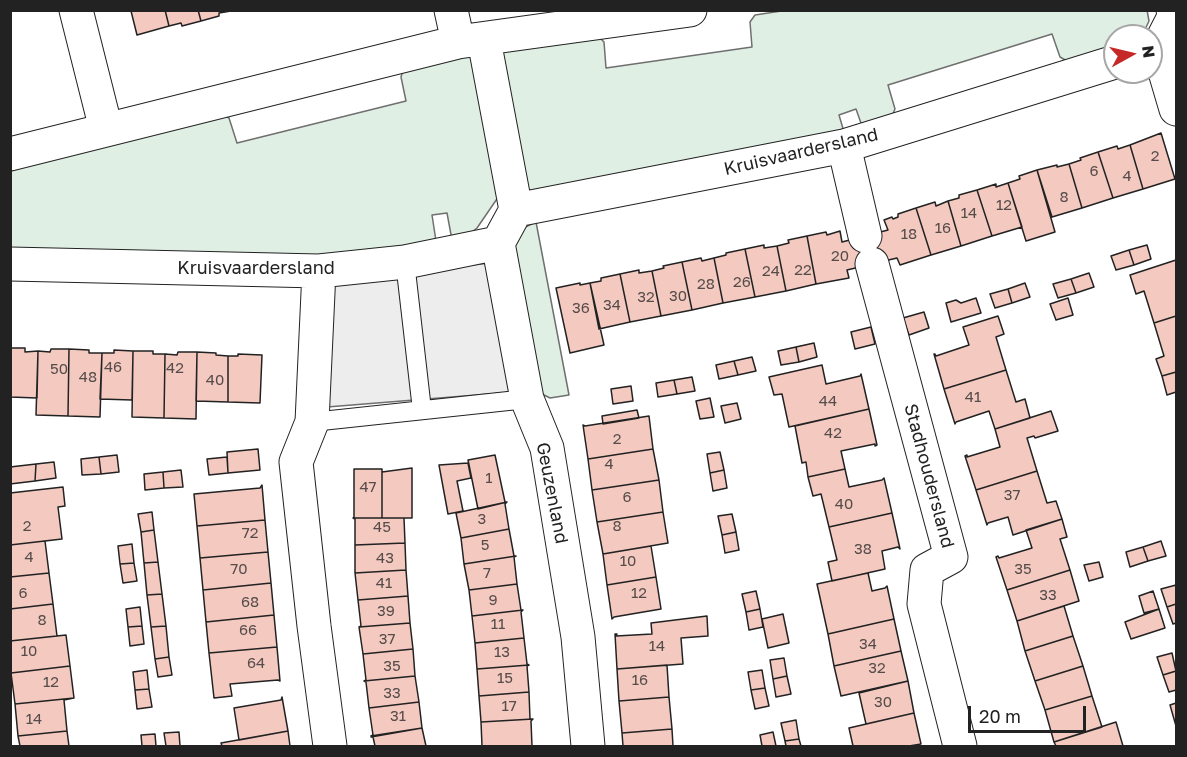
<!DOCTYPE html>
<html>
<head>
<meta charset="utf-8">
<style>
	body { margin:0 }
	#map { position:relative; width:1187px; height:757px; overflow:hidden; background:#fff; font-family:"Golos Text",sans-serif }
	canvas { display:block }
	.frame { position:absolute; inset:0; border:12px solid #222; pointer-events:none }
	.north { position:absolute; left:1103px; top:24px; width:60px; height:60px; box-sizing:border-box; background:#fff; border:2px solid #a7a7a7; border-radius:50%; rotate:82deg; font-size:16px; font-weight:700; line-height:24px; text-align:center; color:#222 }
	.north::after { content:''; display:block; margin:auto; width:21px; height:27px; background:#c62828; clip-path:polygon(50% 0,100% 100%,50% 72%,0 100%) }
	.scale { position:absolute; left:968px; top:706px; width:118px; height:27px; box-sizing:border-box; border:3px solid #222; border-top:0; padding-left:8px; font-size:18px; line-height:21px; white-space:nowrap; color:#222; -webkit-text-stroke:4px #fff; paint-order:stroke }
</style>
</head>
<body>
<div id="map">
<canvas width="1187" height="757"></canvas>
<div class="frame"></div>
<div class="north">N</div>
<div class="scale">20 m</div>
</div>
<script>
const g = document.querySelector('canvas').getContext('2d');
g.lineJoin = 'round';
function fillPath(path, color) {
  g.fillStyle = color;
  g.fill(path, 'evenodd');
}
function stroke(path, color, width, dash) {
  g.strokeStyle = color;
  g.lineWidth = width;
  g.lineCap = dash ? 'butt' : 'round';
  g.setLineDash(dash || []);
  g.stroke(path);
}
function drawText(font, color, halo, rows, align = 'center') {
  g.font = font + ' "Golos Text",sans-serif';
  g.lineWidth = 4.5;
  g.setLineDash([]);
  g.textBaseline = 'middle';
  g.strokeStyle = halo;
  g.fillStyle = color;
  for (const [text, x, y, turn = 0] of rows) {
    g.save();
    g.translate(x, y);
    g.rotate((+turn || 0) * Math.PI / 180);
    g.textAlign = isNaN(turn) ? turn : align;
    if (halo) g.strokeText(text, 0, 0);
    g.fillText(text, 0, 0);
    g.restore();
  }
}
const green = new Path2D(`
	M788,10H1147L1149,21L1142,36H1115V47L1067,61L1060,57L1052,34L888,85L895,109L892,116L862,126L856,109L839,115L844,132L525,193L498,55L505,50L599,37L604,42L606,68L752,47L750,22L755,15Z
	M466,55L474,56L501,193L477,228L466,237L452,240L447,213L432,215L436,241L309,259L11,252L10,166L222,114L229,118L237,143L406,101L401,77L403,70Z
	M536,222L569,395L550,398L538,392L511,256L521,229Z`);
fillPath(green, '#e0efe3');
stroke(green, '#6f6f6f', 1.5);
const parking = new Path2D(`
	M490,263L514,392L327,407L329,281Z`);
fillPath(parking, '#ededed');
stroke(parking, '#6f6f6f', 1.5);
const building = new Path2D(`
	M165,10H198L201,21L182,26L181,23L169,26Z
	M165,10L169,26L137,35L131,11Z
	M198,10H231V11L219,13V16L201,21Z
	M1161,133L1175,179L1143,189L1130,145Z
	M1130,145L1143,189L1113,198L1098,152L1117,146L1118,149Z
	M1098,152L1113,198L1082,208L1069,164L1081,160L1080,158Z
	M1069,164L1082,208L1052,217L1037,170L1057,165V167Z
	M1037,170L1055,232L1026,241L1008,183L1020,179L1019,176Z
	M1008,183L1022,227L992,236L977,190L996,184V187Z
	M977,190L992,236L961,246L948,201L959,198V195Z
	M948,201L961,246L931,255L916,208L935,202L936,206Z
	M916,208L931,255L900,265L897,258L872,264L865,236L888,230L884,220L892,217L893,219L898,217V214Z
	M840,231L842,242L865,236L872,264L847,270L849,278L816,284L807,236L826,232L827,235Z
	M807,236L816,284L786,291L777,246L789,243L788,240Z
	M764,245V248L777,246L786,291L755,297L745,249Z
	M1147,245L1151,259L1134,265L1129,250Z
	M745,249L755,297L723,303L714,258L726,255V253Z
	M1129,250L1134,265L1116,270L1111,256Z
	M701,258L702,261L714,258L723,303L692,310L682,262Z
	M1176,260V316L1154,323L1144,291L1136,294L1130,275Z
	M682,262L692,310L661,316L652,271L664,268L663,266Z
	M639,270V273L652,271L661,316L630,322L620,274Z
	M1089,273L1094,287L1076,293L1071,279Z
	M620,274L630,322L599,329L590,283L601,281V278Z
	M1071,279L1076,293L1058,298L1053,284Z
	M580,283V285L590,283L604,345L570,353L556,288Z
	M1025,283L1030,297L1012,303L1008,289Z
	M1008,289L1012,303L995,308L990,294Z
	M976,298L981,313L951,322L946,303L956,300L961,303Z
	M1068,298L1073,315L1056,320L1050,304Z
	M924,312L929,328L909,335L903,318Z
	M998,316L1004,334L996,337L1006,370L944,389L934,354H935L936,356L969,345L963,327Z
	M1176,316V372L1162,376L1156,359L1164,356L1154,323Z
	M871,327L875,344L855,349L851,332Z
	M814,343L817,357L799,362L796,347Z
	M796,347L799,362L781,365L778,351Z
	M10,348H25V352L38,351L37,398L10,397Z
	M51,349H69L68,416L36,415L38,351L50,352Z
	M69,349L89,350V353H102L100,417L68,416Z
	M114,350L133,351L132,400L100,399L102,353H114Z
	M133,351H153V354H165L164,418L132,417Z
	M178,352H197L196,419L164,418L165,354L177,355Z
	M197,352L216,353V355L228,356V402L196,401Z
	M238,354L262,355L260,403L228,402V356H238Z
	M752,357L756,371L738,375L734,361Z
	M734,361L738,375L719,379L716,365Z
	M822,365L826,384L860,376L861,374L869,409L789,427L782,394L774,395L769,377Z
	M1006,370L1016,402L1025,399L1030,418L995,429L989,411L956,422L955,424L944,389Z
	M1176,372V394V392L1167,395L1162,376Z
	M692,377L695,391L677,394L674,380Z
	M674,380L677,394L658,397L656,383Z
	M631,386L633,401L613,404L611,389Z
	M710,398L714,417L700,419L696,401Z
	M737,403L741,419L725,423L721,406Z
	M869,409L877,445L875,446V444L841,451L845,469L808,477L806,462L802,463L795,426Z
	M637,410L639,418L603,424L602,416Z
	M1051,411L1058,431L1035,438L1034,436L1027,438L1037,471L976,490L965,456L967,455V457L1000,447L995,429Z
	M649,416L653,449L588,459L583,425L585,426Z
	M258,449L260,470L228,473L227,452Z
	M653,449L659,480L592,490L588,459Z
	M720,452L724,470L710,473L707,454Z
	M117,455L119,472L101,474L99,457Z
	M495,455L505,502H507L478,509L468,460Z
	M99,457L101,474L82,475L81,459Z
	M227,457L228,473L209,475L207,459Z
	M54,462L56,478L35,481L36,464Z
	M468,463L471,478L457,481L463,511L448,514L439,465Z
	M36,464L35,481L10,484V467Z
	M412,468V518H382V472Z
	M354,469H382V518H353L354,517Z
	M845,469L849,487L882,480L884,478L892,513L829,527L821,494L813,496L808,477Z
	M181,470L183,487L164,488L163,472Z
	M724,470L727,488L713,491L710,473Z
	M1037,471L1047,503L1056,501L1062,519L1013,535L1008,517L988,523L987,525L976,490Z
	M163,472L164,488L145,490L144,474Z
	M659,480L663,512L597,522L592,490Z
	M262,485L265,520L197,526L194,494L260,488Z
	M63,487L65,506L58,507L62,539L10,545V493Z
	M507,502L505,504L509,529L461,538L456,513Z
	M152,512L154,530L141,532L138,514Z
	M663,512L668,543L603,554L597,522Z
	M892,513L900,549L898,547L882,551L885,569L832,581L828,562L837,560L829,527Z
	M732,514L736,532L722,535L718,516Z
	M353,518H404L405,543L355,545V519Z
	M1062,519L1067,537L1060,539L1070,570L1007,590L996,557L998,556L999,558L1032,548L1026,530Z
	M265,520L268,552L200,558L197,526Z
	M509,529L514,556H516L464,564L461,538Z
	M154,530L158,562L144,563L141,532Z
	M736,532L739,550L725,553L722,535Z
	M62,539L45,541L49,573L10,577V545Z
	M1161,541L1166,556L1148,561L1143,547Z
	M405,543L406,570L355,573V545Z
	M132,544L134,563L120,564L118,546Z
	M651,546L656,577L607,585L603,554Z
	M1143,547L1148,561L1130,567L1126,552Z
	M268,552L271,583L203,590L200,558Z
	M516,556L514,557L517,584L469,590L464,564Z
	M158,562L162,594L147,595L144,563Z
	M1099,562L1103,577L1089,581L1084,565Z
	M134,563L137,581L123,583L120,564Z
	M406,570L408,596L358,600L355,573Z
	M1070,570L1079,601L1017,621L1007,590Z
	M49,573L53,604L10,609V577Z
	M868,573L872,591L885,588L887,586L894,619L828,634L817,584Z
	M656,577L661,609L614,617L612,619L607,585Z
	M271,583L274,615L206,622L203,590Z
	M517,584L521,610H523L472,616L469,590Z
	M1176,585V604L1167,607L1161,589Z
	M756,591L760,609L746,612L742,594Z
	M1153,591L1159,609L1144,613L1139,596Z
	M162,594L166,626L151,627L147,595Z
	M408,596L410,623L359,627L361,626L358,600Z
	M53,604L57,636L10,641V609Z
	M1176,604V623L1173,624L1167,607Z
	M1064,606L1073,636L1025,651L1017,621Z
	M140,607L142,626L128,627L126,609Z
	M760,609L763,627L749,630L746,612Z
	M1159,609L1165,628L1131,639L1125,622Z
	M523,610L521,612L524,638L475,643L472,616Z
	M783,614L789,643L768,648L762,619Z
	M274,615L277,647L209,653L206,622Z
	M707,616L708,636L681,638L683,664L617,669L615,634H617L616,636L652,634L651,623Z
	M894,619L901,651L834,666L828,634Z
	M410,623L413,649L363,654L359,627Z
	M142,626L144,644L130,646L128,627Z
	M166,626L169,657L155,659L151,627Z
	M66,635L70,666L11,673L10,641Z
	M1073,636L1083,666L1035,681L1025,651Z
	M524,638L527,664L529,665L477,669L475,643Z
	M277,647L280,681L278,680L230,684L232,696L214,698L209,653Z
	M413,649L415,676L364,681L366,680L363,654Z
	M901,651L908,681L841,696L834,666Z
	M1172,653L1176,671L1163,675L1157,657Z
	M169,657L172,675L158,677L155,659Z
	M784,658L787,676L773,679L770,660Z
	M529,665L527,666L529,692L479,696L477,669Z
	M667,665L669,697L619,701L617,669Z
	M70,666L74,698L15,704L11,673Z
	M1083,666L1092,696L1045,710L1035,681Z
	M147,670L149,689L135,690L133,672Z
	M762,670L765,688L751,690L748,672Z
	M1176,671V690L1169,692L1163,675Z
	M415,676L419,702L369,708L366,682L364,681Z
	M787,676L791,694L776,697L773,679Z
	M908,681L914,713L866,724L859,693Z
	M765,688L769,706L755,709L751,690Z
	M149,689L152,707L137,709L135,690Z
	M529,692L530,719H533L481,722L479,696Z
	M1092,696L1102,727L1054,742L1045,710Z
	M282,697L288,731L239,740L234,708L281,700Z
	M669,697L672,729L622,733L619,701Z
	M74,698L64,700L67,731L18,736L15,704Z
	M419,702L422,728L371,736L373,735L369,708Z
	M1176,703V726L1170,705Z
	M914,713L921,744L909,746H853L849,728Z
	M533,719L531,721L532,746H482L481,722Z
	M796,720L799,739L785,741L781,723Z
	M1116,722L1123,746H1056L1054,742Z
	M422,728L426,746H375L373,737H371Z
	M672,729L673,746H623L622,733Z
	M67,731L69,746H20L18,736Z
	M288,731L290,746H222L221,743Z
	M179,732L180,746H166L164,733Z
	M773,732L776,746H762L760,735Z
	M155,734L156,746H142L141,735Z
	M799,739L801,746H786L785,741Z`);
fillPath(building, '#f3c9c0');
stroke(building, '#222', 1.5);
const service = new Path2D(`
	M405,262L422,410
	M312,422L527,399`);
const minor = new Path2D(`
	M76,10L106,129
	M451,10L458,42
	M484,40L516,210
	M1158,48L1176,109
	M1151,50L1158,48L1176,13L1173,10
	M844,146L865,236
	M10,154L458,42L690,10
	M498,243L527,399L547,448L578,637L588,746
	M10,264L319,271L405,262L498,243L516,210L844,146L1115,62
	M872,264L951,557L927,570L924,604L960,746
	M319,271L312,422L296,462L314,626L330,746`);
stroke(service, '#222', 20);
stroke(minor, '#222', 35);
stroke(service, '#fff', 18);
stroke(minor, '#fff', 33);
drawText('15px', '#564c4a', null, [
	["2",1155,156],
	["6",1094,171],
	["4",1127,176],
	["8",1064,197],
	["12",1004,205],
	["14",969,213],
	["16",943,228],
	["18",909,234],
	["20",840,256],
	["22",803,270],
	["24",771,271],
	["26",742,282],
	["28",706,284],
	["30",678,296],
	["32",646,297],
	["34",612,305],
	["36",581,308],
	["46",113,367],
	["42",175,368],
	["50",59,369],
	["48",88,377],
	["40",215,380],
	["41",973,397],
	["44",828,401],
	["42",833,433],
	["2",617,439],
	["4",609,464],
	["1",489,478],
	["47",368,487],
	["37",1012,495],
	["6",627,497],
	["40",844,504],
	["3",482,519],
	["2",27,526],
	["8",617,526],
	["45",382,527],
	["72",250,533],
	["5",485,545],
	["38",863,549],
	["4",29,557],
	["43",385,558],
	["10",628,561],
	["70",239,569],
	["35",1023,569],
	["7",487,573],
	["41",384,583],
	["6",23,593],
	["12",639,593],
	["33",1048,595],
	["9",493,600],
	["68",250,602],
	["39",386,611],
	["8",42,620],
	["11",498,624],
	["66",248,630],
	["37",387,639],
	["34",868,644],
	["14",657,646],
	["10",29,651],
	["13",502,652],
	["64",256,663],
	["35",392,666],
	["32",877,668],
	["15",505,678],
	["16",640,680],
	["12",51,682],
	["33",392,693],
	["30",883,702],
	["17",509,706],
	["31",398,716],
	["14",34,719]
]);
drawText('18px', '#222', '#fff', [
	["Kruisvaardersland",801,152,-13],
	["Kruisvaardersland",256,268],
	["Stadhoudersland",929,476,75],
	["Geuzenland",552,493,79]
]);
</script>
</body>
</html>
